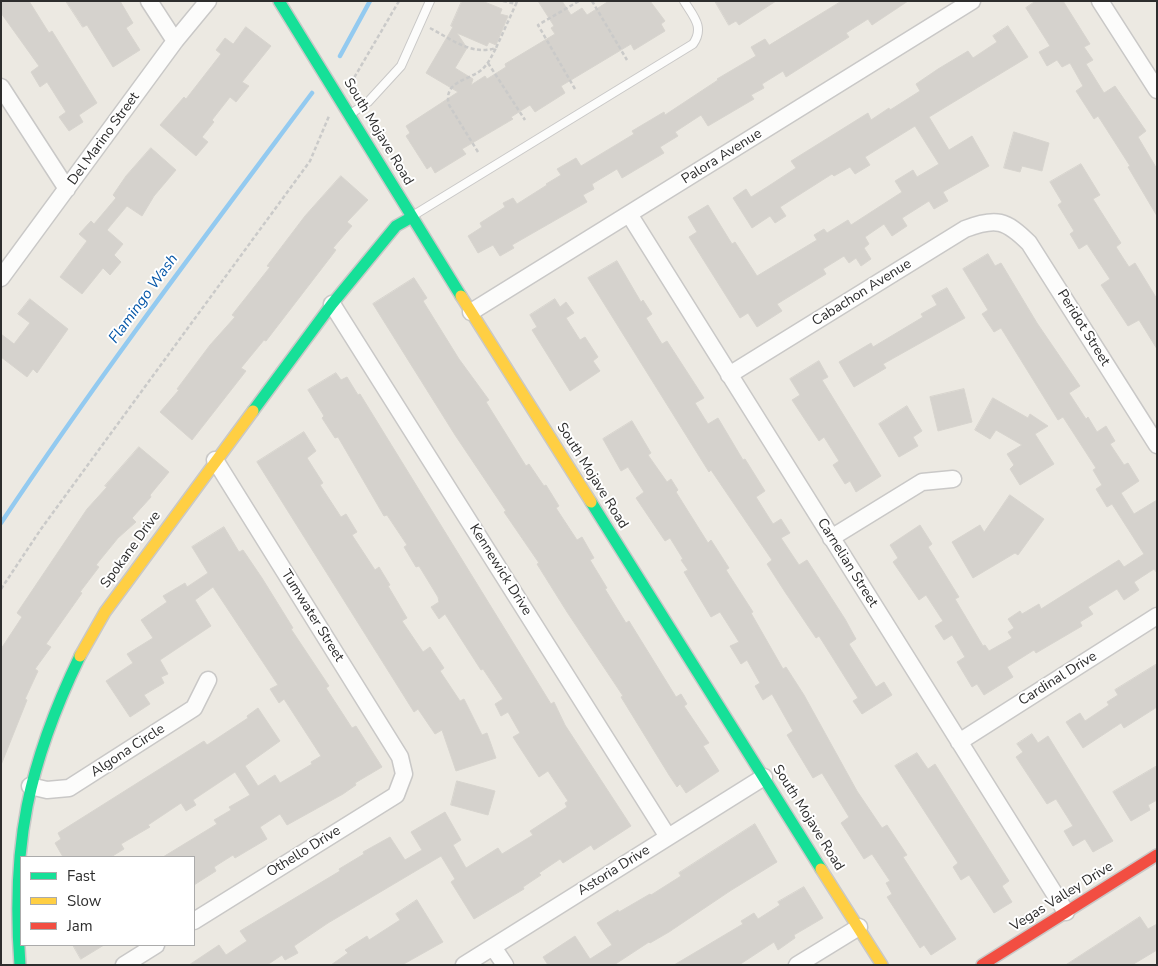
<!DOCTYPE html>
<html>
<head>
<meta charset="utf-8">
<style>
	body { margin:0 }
	#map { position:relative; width:1158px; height:966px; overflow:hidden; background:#ece9e2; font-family:"Nunito Sans",sans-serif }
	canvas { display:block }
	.frame { position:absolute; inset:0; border:2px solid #2d2d2d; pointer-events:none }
	.legend { position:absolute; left:20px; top:856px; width:175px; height:90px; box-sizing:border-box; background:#fff; border:1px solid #ababab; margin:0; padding:6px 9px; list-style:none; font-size:15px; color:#2d2d2d }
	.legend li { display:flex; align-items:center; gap:10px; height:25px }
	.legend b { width:25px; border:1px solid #ababab }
</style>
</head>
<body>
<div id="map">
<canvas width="1158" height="966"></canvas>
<div class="frame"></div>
<ul class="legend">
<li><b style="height:6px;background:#16e098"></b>Fast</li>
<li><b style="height:6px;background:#ffcf43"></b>Slow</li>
<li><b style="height:6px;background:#f24e42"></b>Jam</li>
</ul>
</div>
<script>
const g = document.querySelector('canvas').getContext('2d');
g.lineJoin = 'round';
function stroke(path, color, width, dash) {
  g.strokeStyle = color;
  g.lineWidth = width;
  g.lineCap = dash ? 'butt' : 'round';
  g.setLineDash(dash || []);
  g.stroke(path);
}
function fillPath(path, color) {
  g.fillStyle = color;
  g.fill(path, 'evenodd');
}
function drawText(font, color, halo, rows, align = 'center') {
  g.font = font + ' "Nunito Sans",sans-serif';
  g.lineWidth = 4;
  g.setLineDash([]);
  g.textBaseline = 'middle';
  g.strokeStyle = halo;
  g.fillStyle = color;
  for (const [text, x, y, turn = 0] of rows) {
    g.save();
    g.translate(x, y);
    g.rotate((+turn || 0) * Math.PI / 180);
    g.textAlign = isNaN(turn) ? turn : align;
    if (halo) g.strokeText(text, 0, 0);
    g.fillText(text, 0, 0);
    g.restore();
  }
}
stroke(new Path2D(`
	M340,56L370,1
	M1,523C99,376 206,235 312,93`), '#93caf0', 4.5);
const building = new Path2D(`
	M1,1H29L49,33L52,31L97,103L79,115L83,122L69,131L59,117L66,112L47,82L40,87L31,72L39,66L1,13Z
	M66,1H120L133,23L126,28L140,50L113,67L87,25L83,27Z
	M462,1H482L502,9L500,14L508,16L496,45L489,42L487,46L457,33L467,48L455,68L473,79L471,85L485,76L487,79L506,67L505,64L555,34L551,28L554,26L538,1H562L571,15L582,8L587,15L609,1H650L665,21L661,24L665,31L634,50L631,44L561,86L565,93L535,112L530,105L511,117L513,119L462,149L466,154L435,173L431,166L427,169L406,136L410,133L406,126L458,92L426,73L453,27L451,26Z
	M715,1H776L739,25L736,21L729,25Z
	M842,1H908L872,25L868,19L846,33L849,37L786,77L783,71L762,84L764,88L751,95L754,99L708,126L701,115L675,132L678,136L660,147L664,153L622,178L617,169L592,184L594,189L583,195L587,202L512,245L514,248L500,256L493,245L478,253L468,236L482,227L480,223L505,207L503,203L513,198L517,204L547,185L546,184L561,175L557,169L576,158L581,166L634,134L632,131L664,112L665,115L718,80L717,79L756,56L751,47L765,39L769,45Z
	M1036,1H1063L1090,44L1084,47L1093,60L1086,64L1104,93L1115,86L1146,131L1138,137L1157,169V216L1128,167L1130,166L1098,116L1094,119L1076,91L1083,86L1070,63L1062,67L1057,60L1047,66L1039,52L1050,46L1026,8Z
	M1008,26L1028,57L929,117L949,150L972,136L989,166L943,192L948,201L934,209L929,201L902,218L907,226L892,236L884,224L865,237L869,244L864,248L871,259L861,266L856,258L849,263L844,256L823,269L826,274L777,304L782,311L757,327L748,313L740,318L689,237L697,232L688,217L708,205L732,244L735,242L757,276L817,240L814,235L824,229L827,233L848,220L851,225L902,192L895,181L913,170L917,177L939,164L915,126L865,157L870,165L855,174L850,167L834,176L832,174L780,207L786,216L775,223L770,216L752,228L733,198L746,189L751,197L767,187L796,168L791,161L868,113L871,120L889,108L890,110L920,91L916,84L938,69L968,51L973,58L997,42L993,36Z
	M246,27L271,46L242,82L249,86L236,102L230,97L212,120L214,122L202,137L208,142L196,156L160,125L184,97L186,99L221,54L216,50L225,38L233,44Z
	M1014,132L1049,143L1042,171L1022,166L1020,172L1004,168Z
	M151,148L176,170L154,196L142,216L127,206L107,230L123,244L114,255L121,262L110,275L103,268L82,294L60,277L87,241L79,234L91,221L94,224L116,198L113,195L126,176Z
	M1081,164L1100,195L1093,199L1121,243L1116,247L1129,267L1135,263L1157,299V349L1139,320L1128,326L1101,285L1110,279L1087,244L1079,249L1070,234L1074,231L1058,205L1062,202L1050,182Z
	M341,176L368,200L347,222L352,226L333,248L336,250L266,341L264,340L241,368L246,371L192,440L160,412L179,390L177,389L210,345L235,317L232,315L270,267L267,266L305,216Z
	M988,254L995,266L1001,263L1037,323L1080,386L1069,393L1086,419L1088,417L1097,432L1106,426L1115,441L1110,444L1124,465L1128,463L1139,481L1121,493L1134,514L1157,500V573L1154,569L1134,582L1139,590L1124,600L1117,589L1088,607L1093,614L1080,622L1082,626L1036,653L1034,650L1007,667L1013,677L984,695L977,684L972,687L957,662L965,657L952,635L944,640L935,626L943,621L926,595L919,600L893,562L898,558L890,545L920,525L932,544L928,547L959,597L955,599L983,646L985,645L989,651L1012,638L1008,632L1014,628L1008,619L1020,611L1022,614L1039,604L1041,609L1119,560L1124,567L1144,554L1112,504L1107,507L1096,489L1102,485L1093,470L1096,468L1063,417L1058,420L1001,328L994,332L982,314L988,310L963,269Z
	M617,261L641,302L643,300L652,314L646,318L662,344L667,341L704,398L695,403L708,424L718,418L743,460L745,459L765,491L756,497L773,524L781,519L790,533L781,538L799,565L807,560L845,619L856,639L849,644L876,687L884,682L892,695L862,714L853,701L858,698L819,636L816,638L785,592L767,564L772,560L711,470L709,472L588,278Z
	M414,278L427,298L423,301L459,359L489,400L486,402L526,466L529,464L544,486L546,485L559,506L556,508L577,540L582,537L594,558L590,560L607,588L605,589L626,623L629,621L676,697L681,694L687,704L684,706L709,743L703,746L719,771L686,793L680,784L677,787L669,775L621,697L623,696L567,612L537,564L539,563L504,512L506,511L455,435L373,304Z
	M947,288L965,318L883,364L886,368L854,387L839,362L871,343L873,347L923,317L921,314L937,305L932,296Z
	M30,299L68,329L37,373L33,369L27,377L1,357V334L14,344L30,323L18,314Z
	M555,299L560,307L566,302L574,313L566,318L580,340L585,337L598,357L593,361L600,371L570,391L532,330L537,327L530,315Z
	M819,361L828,377L822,380L881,476L856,492L850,481L845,484L833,465L839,461L824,437L819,441L792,400L800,395L790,379Z
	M336,373L341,380L347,377L358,395L360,394L551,704L554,702L565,725L631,826L594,850L591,845L563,863L560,859L539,873L541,875L523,887L524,889L474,919L451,882L455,879L441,856L328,923L294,946L298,953L285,960L282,955L267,965H189L219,945L226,955L247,941L240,931L340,871L339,869L364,854L363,852L390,837L405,860L422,850L411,832L445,812L461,840L453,845L466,868L498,848L502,854L533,835L530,831L567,807L565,803L568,801L548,771L539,777L522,751L513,737L520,733L508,712L501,716L495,704L503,699L483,669L481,670L445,614L439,619L431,607L439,602L438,597L419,566L416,567L404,547L407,545L387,515L384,516L338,437L335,438L322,418L324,416L308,390Z
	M964,389L972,422L938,431L930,397Z
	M993,398L1028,418L1030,414L1048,426L1035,434L1054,464L1020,485L1010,469L1014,465L1007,454L1022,445L996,430L990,439L975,430Z
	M907,406L922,431L913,437L918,446L899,457L879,424Z
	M632,421L651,453L648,455L667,482L671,479L678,490L676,492L708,543L711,540L729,568L726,570L753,612L751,613L783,669L786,667L804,695L857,791L882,828L887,825L907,855L903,857L956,939L931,955L924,945L920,948L887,897L892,894L886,883L890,881L872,854L864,859L841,823L849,817L822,773L813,778L787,735L793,731L772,694L763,700L755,686L760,683L747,660L741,664L730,646L739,642L720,612L711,617L684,572L688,570L681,560L683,559L670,538L665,541L636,498L644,492L628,467L621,471L603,439Z
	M304,432L316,451L307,458L323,483L320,485L341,517L346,514L357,532L352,535L375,570L379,567L390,585L388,586L407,618L402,621L423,652L430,647L444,668L440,671L460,701L464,699L482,735L487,733L496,758L456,771L442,730L435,734L418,709L414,712L257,462Z
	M139,447L169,472L150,495L151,497L132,518L136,522L118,538L96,565L99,567L80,592L82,593L46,644L51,647L35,669L38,671L25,699L27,700L1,765V649L22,617L17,613L87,509L107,487L105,486Z
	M1010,495L1044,519L1018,555L1015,553L973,578L952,542L980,525L984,532Z
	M224,527L239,552L243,550L262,578L293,628L291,629L329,686L326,688L352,728L356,726L382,767L355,783L356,785L343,794L287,825L280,814L260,827L267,839L235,858L233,855L214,867L216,871L194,885V857H163L217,824L214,820L231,810L229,807L250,795L235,772L193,800L196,805L186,811L181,803L148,825L150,827L121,844L124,849L111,857H63L55,843L61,839L58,833L204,741L207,745L248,718L247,716L258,708L280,741L245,766L258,786L275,775L280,783L312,764L311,762L321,756L284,699L279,703L270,689L278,685L213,587L195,600L211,626L160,660L168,674L161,677L164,683L144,695L150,704L130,717L106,681L133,663L127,654L153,638L141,620L167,602L163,596L185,583L187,587L208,573L192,547Z
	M1157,664V707L1124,728L1121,723L1083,748L1066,722L1080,713L1085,721L1109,705L1107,702L1118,695L1115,690Z
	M1032,734L1038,743L1048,736L1113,841L1093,852L1085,839L1073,846L1064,831L1073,826L1056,799L1047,804L1016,757L1023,752L1017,744Z
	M917,753L928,769L935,764L1009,881L1002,886L1012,902L994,913L969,875L961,880L953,867L958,863L895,766Z
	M1157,766V800L1148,805L1150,810L1131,821L1113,792Z
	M457,781L495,791L488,815L451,805Z
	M755,824L777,862L730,891L669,932L650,943L649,942L614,965H548L543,957L575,936L590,959L612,945L597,923L618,910L619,912L650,894L651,895L681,876L679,873Z
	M804,887L823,918L794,935L795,938L778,950L774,942L739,965H674L743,924L741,921L754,913L758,919L780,905L778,902Z
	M417,900L443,942L402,965H331L348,953L345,950L367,936L369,940L400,920L396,914Z
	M1140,917L1148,929L1157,924V950L1132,965H1066Z
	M73,945H104L81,959Z`);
fillPath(building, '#d5d2cd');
stroke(building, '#d7d4ce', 1);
const lane = new Path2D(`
	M352,113L368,102L401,66L430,1
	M414,215L693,44C705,27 693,16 684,1`);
const street = new Path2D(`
	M149,1L175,41
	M1100,1L1157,90
	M1,87L67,189
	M629,214L1066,912
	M1,278L175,41L208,1
	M332,304L668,837
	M471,312L972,1
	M729,375L965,229C996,217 1006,220 1029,243L1157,445
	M831,538L922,482L953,479
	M959,742L1157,616
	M30,786L47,790L69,788L194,708L208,680
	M194,921L396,795L404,774L400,757L215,460
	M493,947L505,965
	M124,965L156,945
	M464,965L764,777
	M797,965L859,927`);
const fast = new Path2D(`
	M279,1L461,296
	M253,411L332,304L396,226L412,217
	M591,502L821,869
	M20,965C11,845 28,764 80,656`);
const slow = new Path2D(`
	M461,296L591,502
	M80,656L105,612L253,411
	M821,869L882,965`);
const jam = new Path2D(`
	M982,965L1157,855`);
stroke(lane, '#c9c8c7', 10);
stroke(street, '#c9c8c7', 19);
stroke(fast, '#c9c8c7', 14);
stroke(slow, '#c9c8c7', 14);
stroke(jam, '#c9c8c7', 14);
stroke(new Path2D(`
	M503,1L516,4L517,1
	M592,1L627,60
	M430,28C451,39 472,56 496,48L516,4
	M488,63L525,120
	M351,83L399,1
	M575,89L538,25L579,1
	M478,152L449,105C443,82 466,81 480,71C488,65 491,57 496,48
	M1,589L41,529L310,161L329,116`), '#cacac9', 2.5, [4, 2.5]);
stroke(lane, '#fcfcfb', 8);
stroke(street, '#fcfcfb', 16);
stroke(fast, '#16e098', 11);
stroke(slow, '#ffcf43', 11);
stroke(jam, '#f24e42', 11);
drawText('14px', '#2d2d2d', '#fff', [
	["South Mojave Road",378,132,59],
	["Del Marino Street",104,139,-54],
	["Palora Avenue",722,157,-32],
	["Cabachon Avenue",862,293,-32],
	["Peridot Street",1083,328,58],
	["South Mojave Road",592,476,58],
	["Spokane Drive",131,550,-54],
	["Carnelian Street",847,563,58],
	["Kennewick Drive",500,570,58],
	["Tumwater Street",312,616,58],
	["Cardinal Drive",1058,679,-32],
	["Algona Circle",128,751,-33],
	["South Mojave Road",808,818,58],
	["Othello Drive",304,852,-32],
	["Astoria Drive",614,871,-32],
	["Vegas Valley Drive",1062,897,-32]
]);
drawText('italic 15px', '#0657a8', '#fff', [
	["Flamingo Wash",144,299,-54]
]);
</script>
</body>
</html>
